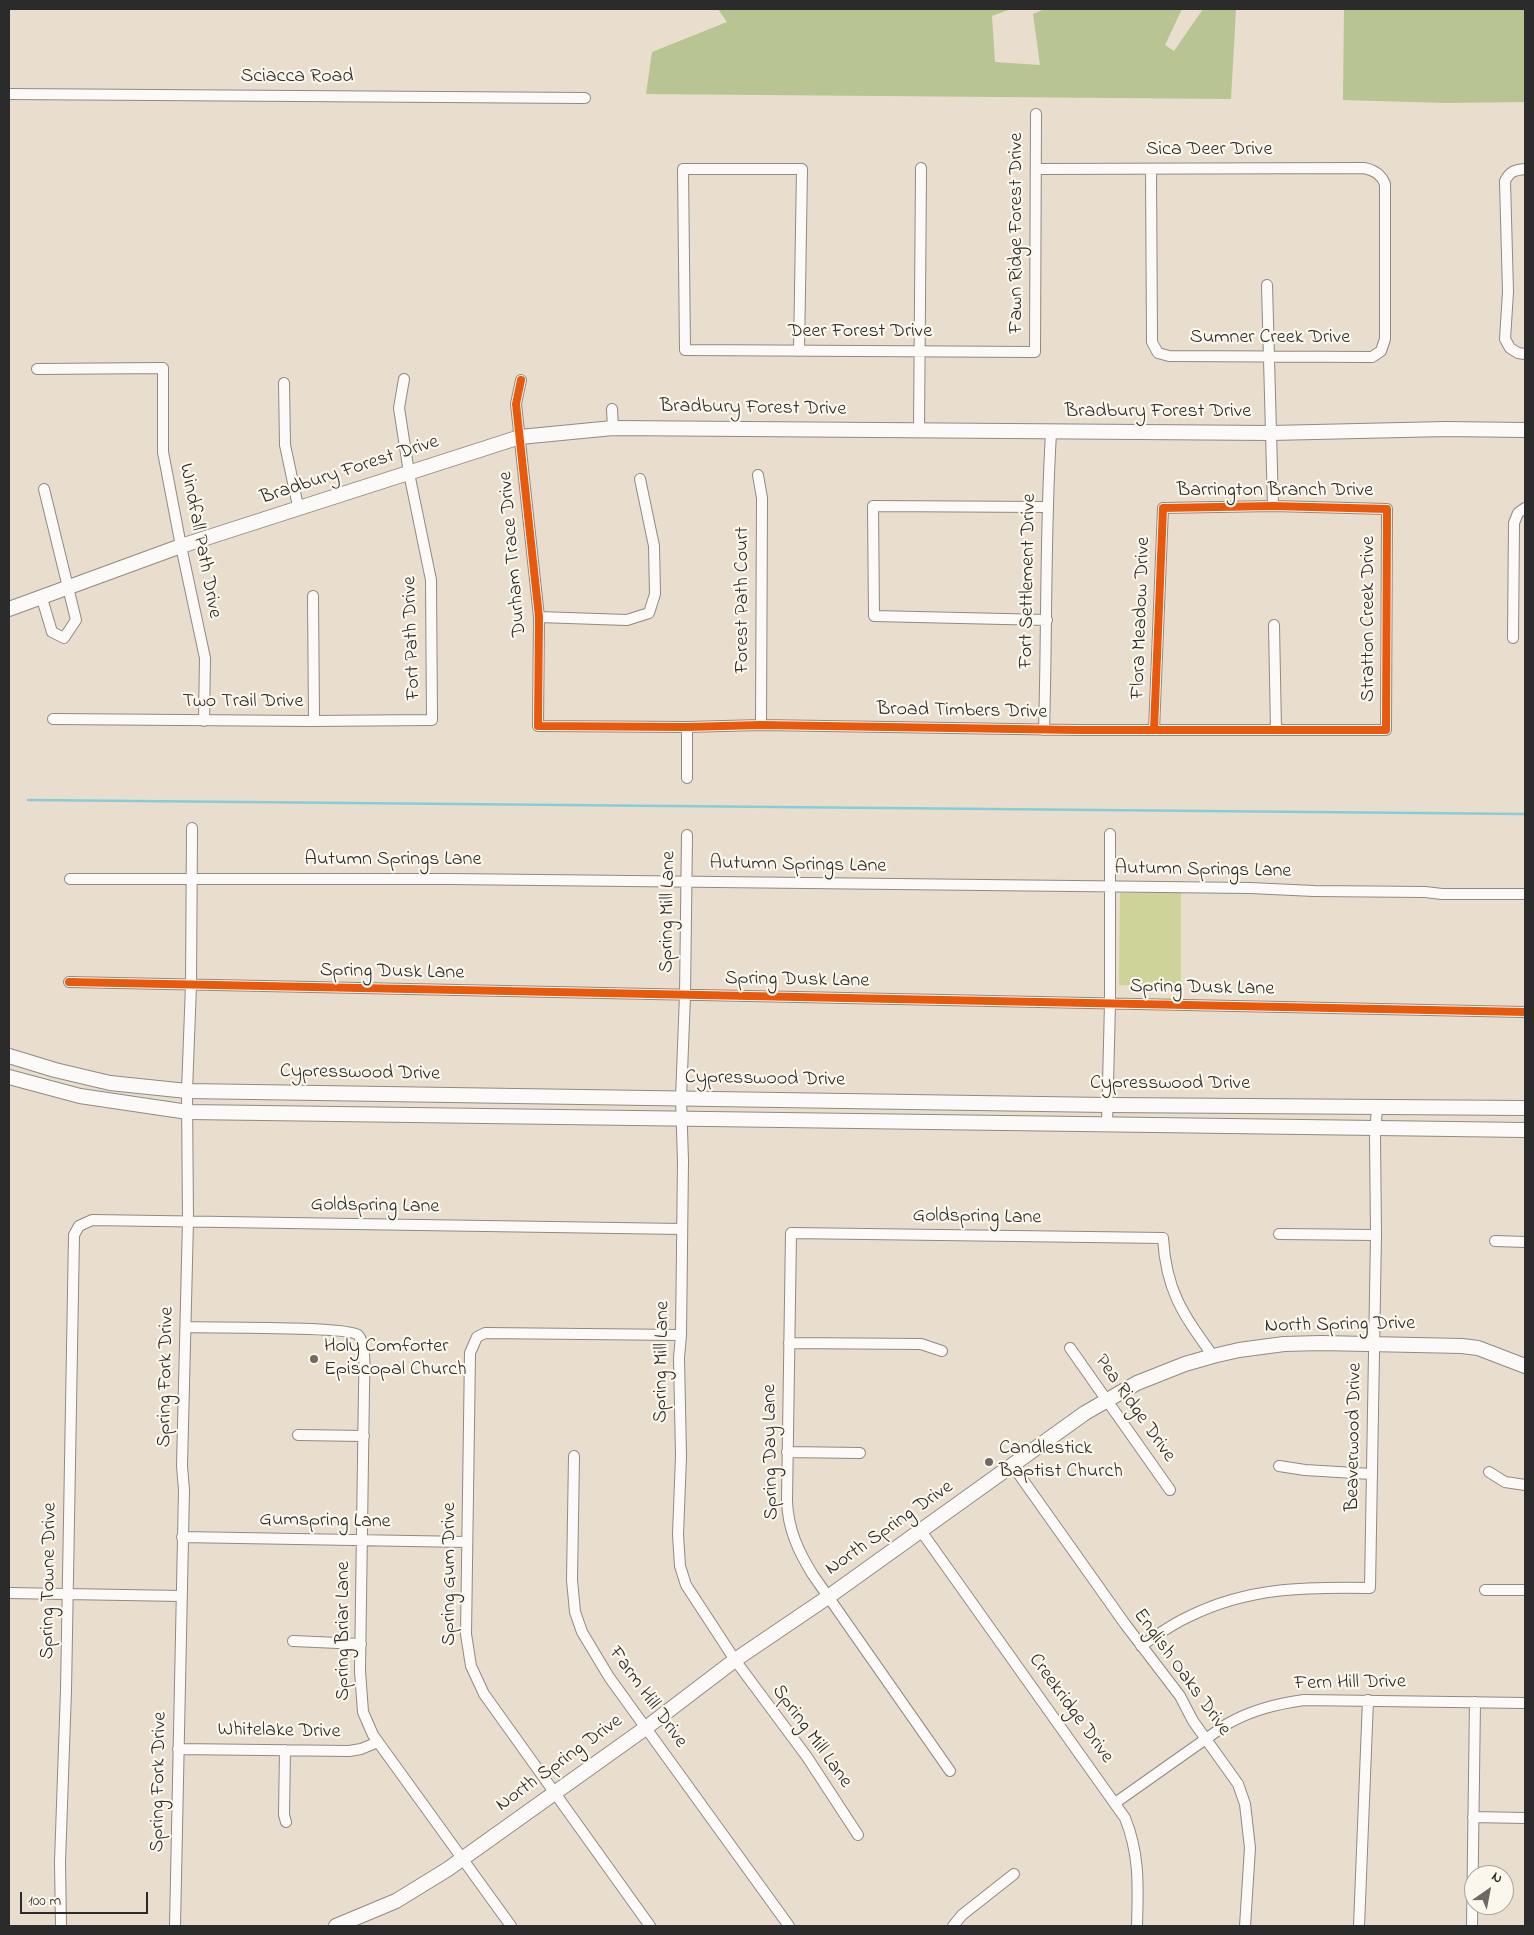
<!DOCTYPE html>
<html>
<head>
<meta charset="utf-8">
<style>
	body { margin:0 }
	#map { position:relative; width:1534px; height:1935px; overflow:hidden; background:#e9ddcd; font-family:"Indie Flower",sans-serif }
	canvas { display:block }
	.frame { position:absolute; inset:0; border:10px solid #2b2b2b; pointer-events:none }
	.north { position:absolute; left:1464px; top:1865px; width:50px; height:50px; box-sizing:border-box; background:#fbf7ec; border:1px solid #a8a59f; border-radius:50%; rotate:33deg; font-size:14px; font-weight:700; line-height:20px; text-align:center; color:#2b2b2b }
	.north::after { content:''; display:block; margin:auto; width:18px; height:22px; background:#6e6964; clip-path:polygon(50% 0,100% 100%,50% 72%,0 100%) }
	.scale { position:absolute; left:20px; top:1892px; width:128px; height:22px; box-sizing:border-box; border:2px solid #2b2b2b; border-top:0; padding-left:6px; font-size:15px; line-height:18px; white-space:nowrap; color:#2b2b2b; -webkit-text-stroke:4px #fbf7ec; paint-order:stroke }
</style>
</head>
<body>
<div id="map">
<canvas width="1534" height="1935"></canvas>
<div class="frame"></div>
<div class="north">N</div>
<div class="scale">100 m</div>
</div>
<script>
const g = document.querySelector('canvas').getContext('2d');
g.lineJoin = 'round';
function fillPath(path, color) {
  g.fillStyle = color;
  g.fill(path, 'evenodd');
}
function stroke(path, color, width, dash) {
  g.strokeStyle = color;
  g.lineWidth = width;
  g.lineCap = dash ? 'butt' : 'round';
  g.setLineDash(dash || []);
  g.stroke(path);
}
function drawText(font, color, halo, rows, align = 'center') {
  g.font = font + ' "Indie Flower",sans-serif';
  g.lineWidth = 4.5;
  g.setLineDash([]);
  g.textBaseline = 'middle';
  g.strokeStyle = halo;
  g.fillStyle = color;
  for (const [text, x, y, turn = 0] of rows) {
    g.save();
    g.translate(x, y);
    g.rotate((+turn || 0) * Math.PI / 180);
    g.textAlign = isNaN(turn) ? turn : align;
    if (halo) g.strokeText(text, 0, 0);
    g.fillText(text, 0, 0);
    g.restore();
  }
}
fillPath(new Path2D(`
	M1120,893H1181V986L1119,985Z`), '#cdd399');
fillPath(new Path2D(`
	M718,9H1011L992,16L995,62L1040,65L1033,14L1045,9H1182L1165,45L1174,51L1203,9H1236L1231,99L646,94L652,52L727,22Z
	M1344,9H1525V102L1444,103L1343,100Z`), '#b8c492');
stroke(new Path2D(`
	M28,800L1525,814`), '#88ccd8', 2.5);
const street = new Path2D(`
	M9,94L585,98
	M1036,169L1364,168C1374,170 1381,174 1385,184V339L1381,351L1372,357L1169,356L1158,353L1152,342L1151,169
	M1525,169C1515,170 1510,171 1505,181L1508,292L1505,339L1510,348L1518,353L1525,354
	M1267,285L1273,506
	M799,351L802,169H683L685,350C802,351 919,351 1035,352L1036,114
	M37,369L163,368V452L181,546L205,658L204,721
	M521,380L516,404L539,617L538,726L687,727L761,725L1078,730H1386L1387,509L1273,506L1163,508L1154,730
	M284,383L285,445L298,506L303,508
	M612,409L613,428
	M919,431L921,168
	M758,475L762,498L761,725
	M44,489L76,620L64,638L52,632L43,602L44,595
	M1046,507L873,506L874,616L1047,620
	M539,617L627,620L649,613L655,594L654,546L640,479
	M1274,625L1276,730
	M1513,638L1514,523L1518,513L1525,508
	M53,719L310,721L432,720L431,580L409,473L399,408L404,379
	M310,721L314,719L313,596
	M687,727V778
	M1044,730C1047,631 1045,531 1051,433
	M687,835L685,995L681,1098L683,1161L681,1335L679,1358L681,1456L678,1535L680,1566L686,1585L735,1660L807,1757L858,1835
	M70,879H451L1250,888L1314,891L1425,892L1442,894H1525
	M69,982L1525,1012
	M1107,1124L1110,1003V834
	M1279,1234L1376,1235
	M1495,1241L1525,1242
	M186,1327C209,1328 349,1326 358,1335C367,1344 364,1376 364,1388L360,1671L363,1712L373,1735L511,1926
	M789,1343L921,1344L942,1351
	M1070,1348L1170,1490
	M298,1435L364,1436
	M787,1452L860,1453
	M574,1456L572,1580L575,1612L582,1632L609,1677L789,1926
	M1013,1466L1125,1624L1180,1696L1193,1721L1238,1784L1245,1804L1250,1848L1245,1926
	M1279,1466L1305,1470L1371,1474
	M1489,1472L1505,1482L1525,1485
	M921,1531L1125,1818C1140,1855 1138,1887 1137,1926
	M182,1537L467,1542
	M1485,1590H1525
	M9,1593L181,1596
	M293,1641L361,1644
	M1141,1646C1157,1635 1172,1624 1190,1616C1249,1587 1306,1587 1370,1588L1376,1235L1375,1137L1377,1107
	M178,1749L349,1751L361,1749L378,1742
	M285,1750L284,1815L286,1822
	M950,1771L813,1575C798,1551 788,1529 787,1501L791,1233L1163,1238C1166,1291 1183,1314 1213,1356
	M1115,1803L1227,1724C1252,1710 1276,1704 1304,1700L1525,1703
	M1473,1817L1525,1818
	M61,1926L60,1862L66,1690L74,1235L79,1226L92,1220L682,1229
	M175,1926L184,1490L182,1466L188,1221L187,1091L191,985L192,828
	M650,1926L484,1694L471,1666L466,1634L470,1353L477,1337L485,1333L681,1335
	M953,1926L962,1915L1014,1874
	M1359,1926L1368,1700
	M1472,1926L1475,1702`);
const secondary = new Path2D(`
	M9,609L181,546L520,437L613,428L1271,433L1446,429L1525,430
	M9,1056L55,1070L110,1083L187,1091L1107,1105L1525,1108
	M9,1077L80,1096L188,1112L1525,1130
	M336,1926L396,1901L448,1869L647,1727L735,1660L828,1597L1085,1413L1137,1383L1185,1364L1213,1356L1239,1350L1284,1344L1321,1343L1462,1346L1478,1348L1525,1366`);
stroke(street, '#908a82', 12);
stroke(secondary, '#908a82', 16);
stroke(street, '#fcfaf8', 10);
stroke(secondary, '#fcfaf8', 14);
stroke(new Path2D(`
	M521,380L516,404L539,617L538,726L687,727L761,725L1078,730H1386L1387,509L1273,506L1163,508L1154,730
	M69,982L1525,1012`), '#e8590c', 8);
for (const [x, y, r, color] of [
	[314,1359,5,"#6e6964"],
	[989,1462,5,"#6e6964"]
]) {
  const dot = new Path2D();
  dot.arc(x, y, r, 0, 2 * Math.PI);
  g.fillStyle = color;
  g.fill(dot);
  stroke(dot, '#fbf7ec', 2);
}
drawText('20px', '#2b2b2b', '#fbf7ec', [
	["Sciacca Road",297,78],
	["Sica Deer Drive",1209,151],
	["Fawn Ridge Forest Drive",1018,233,-90],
	["Deer Forest Drive",860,333],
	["Sumner Creek Drive",1270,339],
	["Bradbury Forest Drive",753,409,1],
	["Bradbury Forest Drive",1158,413],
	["Bradbury Forest Drive",350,471,-18],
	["Barrington Branch Drive",1275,492],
	["Windfall Path Drive",199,541,79],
	["Durham Trace Drive",514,554,-95],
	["Fort Settlement Drive",1029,581,-89],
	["Forest Path Court",744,600,-90],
	["Flora Meadow Drive",1142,618,-88],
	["Stratton Creek Drive",1370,619,-90],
	["Fort Path Drive",413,638,-92],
	["Two Trail Drive",243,703],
	["Broad Timbers Drive",962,712,1],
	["Autumn Springs Lane",393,861],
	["Autumn Springs Lane",798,866,1],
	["Autumn Springs Lane",1203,871,1],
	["Spring Mill Lane",669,912,-89],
	["Spring Dusk Lane",392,973,1],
	["Spring Dusk Lane",797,981,1],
	["Spring Dusk Lane",1202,989,1],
	["Cypresswood Drive",360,1074,1],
	["Cypresswood Drive",765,1080,1],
	["Cypresswood Drive",1170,1085],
	["Goldspring Lane",375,1207,1],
	["Goldspring Lane",977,1218,1],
	["North Spring Drive",1340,1326,-1],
	["Spring Mill Lane",663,1362,-89],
	["Spring Fork Drive",167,1377,-89],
	["Pea Ridge Drive",1134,1409,55],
	["Beaverwood Drive",1355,1437,-89],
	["Spring Day Lane",772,1452,-91],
	["Gumspring Lane",325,1522,1],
	["North Spring Drive",890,1529,-35],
	["Spring Gum Drive",451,1574,-90],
	["Spring Towne Drive",50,1581,-89],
	["Spring Briar Lane",345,1631,-90],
	["English Oaks Drive",1181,1673,54],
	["Fern Hill Drive",1350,1684,-1],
	["Farm Hill Drive",647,1698,54],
	["Creekridge Drive",1070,1709,54],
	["Whitelake Drive",279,1732,1],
	["Spring Mill Lane",811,1737,54],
	["North Spring Drive",560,1764,-36],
	["Spring Fork Drive",160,1782,-89]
]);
drawText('20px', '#2b2b2b', '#fbf7ec', [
	["Holy Comforter",324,1348],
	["Episcopal Church",324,1371],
	["Candlestick",999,1450],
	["Baptist Church",999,1473]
], 'left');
</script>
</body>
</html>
